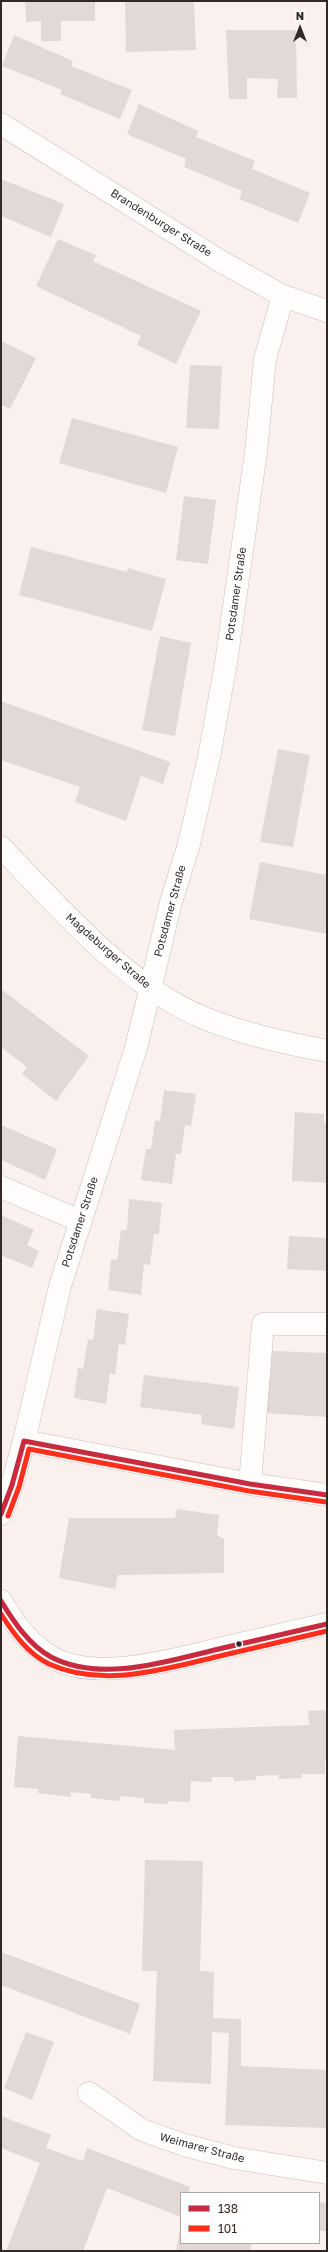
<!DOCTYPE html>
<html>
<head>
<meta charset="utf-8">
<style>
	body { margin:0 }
	#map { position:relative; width:328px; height:2252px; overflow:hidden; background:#faf1ee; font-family:"Golos Text",sans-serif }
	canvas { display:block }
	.frame { position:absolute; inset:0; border:2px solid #322926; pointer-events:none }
	.legend { position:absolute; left:180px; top:2192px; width:140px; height:52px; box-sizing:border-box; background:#fff; border:1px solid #ada9a8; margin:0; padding:5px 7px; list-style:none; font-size:12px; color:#322926 }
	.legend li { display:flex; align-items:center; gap:8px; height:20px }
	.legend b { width:20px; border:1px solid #ada9a8 }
	.north { position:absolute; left:280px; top:8px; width:40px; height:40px; -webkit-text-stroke:3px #fff; paint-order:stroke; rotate:0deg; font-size:11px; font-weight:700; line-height:16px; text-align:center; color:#322926 }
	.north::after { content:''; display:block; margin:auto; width:14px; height:18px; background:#322926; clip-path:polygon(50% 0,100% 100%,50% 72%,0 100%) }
</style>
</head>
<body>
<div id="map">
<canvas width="328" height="2252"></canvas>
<div class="frame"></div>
<ul class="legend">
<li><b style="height:5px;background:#c82b40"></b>138</li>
<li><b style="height:5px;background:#ff2e1d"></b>101</li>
</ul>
<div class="north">N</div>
</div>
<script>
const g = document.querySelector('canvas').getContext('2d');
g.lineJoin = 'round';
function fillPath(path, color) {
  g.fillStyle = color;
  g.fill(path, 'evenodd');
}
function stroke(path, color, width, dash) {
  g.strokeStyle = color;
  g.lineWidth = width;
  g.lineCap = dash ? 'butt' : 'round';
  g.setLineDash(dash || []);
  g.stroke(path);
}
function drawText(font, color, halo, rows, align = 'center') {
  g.font = font + ' "Golos Text",sans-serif';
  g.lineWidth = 4;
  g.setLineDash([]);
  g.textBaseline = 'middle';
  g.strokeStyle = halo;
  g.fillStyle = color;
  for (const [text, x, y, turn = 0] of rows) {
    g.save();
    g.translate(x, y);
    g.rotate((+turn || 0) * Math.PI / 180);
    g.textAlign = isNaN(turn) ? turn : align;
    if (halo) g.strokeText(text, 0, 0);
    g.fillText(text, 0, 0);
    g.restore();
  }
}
fillPath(new Path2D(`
	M25,1H95V21H61V41H41V21L26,22Z
	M125,1H194L196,50L126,52Z
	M226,30H296L297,98H277L278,79L247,78V99H229Z
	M14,35L73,61L71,66L132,90L120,119L60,94L62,90L2,66Z
	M139,104L198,131L196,137L255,161L252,169L310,193L298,223L239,199L242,191L184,167L186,159L127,134Z
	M1,179L64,204L51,237L1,216Z
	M58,239L96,255L93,261L201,311L176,364L137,345L141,336L36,286Z
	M1,341L36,358L10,409L1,405Z
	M190,365L222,366L219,429L186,428Z
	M72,418L178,447L166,493L59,463Z
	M184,496L216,500L208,564L176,560Z
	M31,547L127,572L128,568L166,579L152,631L19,595Z
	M160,636L191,643L175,736L142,730Z
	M1,701L170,762L163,784L141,776L126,821L75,802L80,787L1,760Z
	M278,749L310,755L293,847L260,842Z
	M260,862L327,875V934L249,919Z
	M1,989L89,1056L56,1101L22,1074L27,1067L1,1047Z
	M164,1090L196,1094L191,1126L185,1125L181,1154H176L172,1184L141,1180L146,1149H151L155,1120L160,1121Z
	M295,1112L324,1114V1123H327V1183L292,1181Z
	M1,1125L57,1149L45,1180L1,1160Z
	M129,1199L162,1203L159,1234H154L150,1265L144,1264L141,1295L108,1290L111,1259L117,1260L121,1230H127Z
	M1,1215L34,1230L27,1245L39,1251L32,1268L1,1255Z
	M289,1236L327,1238V1271L287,1269Z
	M97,1309L129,1314L125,1345L119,1344L115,1375L110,1373L106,1404L74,1398L78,1368L83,1369L88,1339L93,1340Z
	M270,1351L327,1353V1417L266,1413Z
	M144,1375L239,1387L234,1429L201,1424L202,1415L140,1407Z
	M177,1509L219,1515L217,1535L224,1539V1573L118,1575L115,1589L59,1578L69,1518H175Z
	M327,1710V1759H325V1774H302V1778L279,1779L278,1775L256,1776V1780L234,1781L233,1777H212V1782L191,1781L190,1802L168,1801L167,1804L144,1803V1798L120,1796V1801L91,1798V1794L71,1792V1797L38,1793V1789L14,1787L18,1736L175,1750L174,1730L309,1725L308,1711Z
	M145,1860L203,1861L200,1971L214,1972L213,2018L241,2019V2066L327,2070V2128L225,2125L229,2033L212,2032L211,2084L153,2081L157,1971H142Z
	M1,1952L140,2004L130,2034L1,1985Z
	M26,2032L54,2042L32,2100L4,2088Z
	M1,2116L51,2135L46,2148L83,2161L87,2148L190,2187L188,2193H181V2217L107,2188L83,2251H6L40,2163L1,2148Z
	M319,2202L327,2203V2231H319Z
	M180,2229L181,2243H252L250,2251H176Z`), '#e2d8d6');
const minor = new Path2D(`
	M1,124L220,261L283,296L327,311
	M1,847C57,906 128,987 204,1018C243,1034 286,1043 327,1051
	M1,1187L80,1221
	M24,1441L250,1484L327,1495
	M250,1484L263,1324H327
	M1,1514L12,1485L24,1441L60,1286L136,1048L171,902L189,844L209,757L226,663L256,452L265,359L283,296
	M1,1601C14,1623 29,1644 51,1657C97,1683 175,1659 223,1648C258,1640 292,1632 327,1624
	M89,2093L142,2130L184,2145L234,2158L327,2173`);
stroke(minor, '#c8c0bd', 23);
stroke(minor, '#fefdfc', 22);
stroke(new Path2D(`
	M24,1441L250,1484L327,1495
	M1,1514L12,1485L24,1441
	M1,1601C14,1622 29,1645 51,1657C103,1684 171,1660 223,1648C258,1640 292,1632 327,1624`), '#c82b40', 5);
stroke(new Path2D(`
	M8,1516L19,1487L29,1449L249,1491L326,1502
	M1,1614C13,1633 28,1654 49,1664C104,1689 168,1668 224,1655C258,1647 293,1639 327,1631`), '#ff2e1d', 5);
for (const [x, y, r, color] of [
	[239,1644,3.5,"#322926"]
]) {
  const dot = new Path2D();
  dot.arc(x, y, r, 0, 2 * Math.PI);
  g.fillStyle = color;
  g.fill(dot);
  stroke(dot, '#fff', 1.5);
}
drawText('11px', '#322926', '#fff', [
	["Brandenburger Straße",161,223,32],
	["Potsdamer Straße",236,594,-82],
	["Potsdamer Straße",170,911,-75],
	["Magdeburger Straße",108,951,41],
	["Potsdamer Straße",80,1222,-72],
	["Weimarer Straße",202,2148,15]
]);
</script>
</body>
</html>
